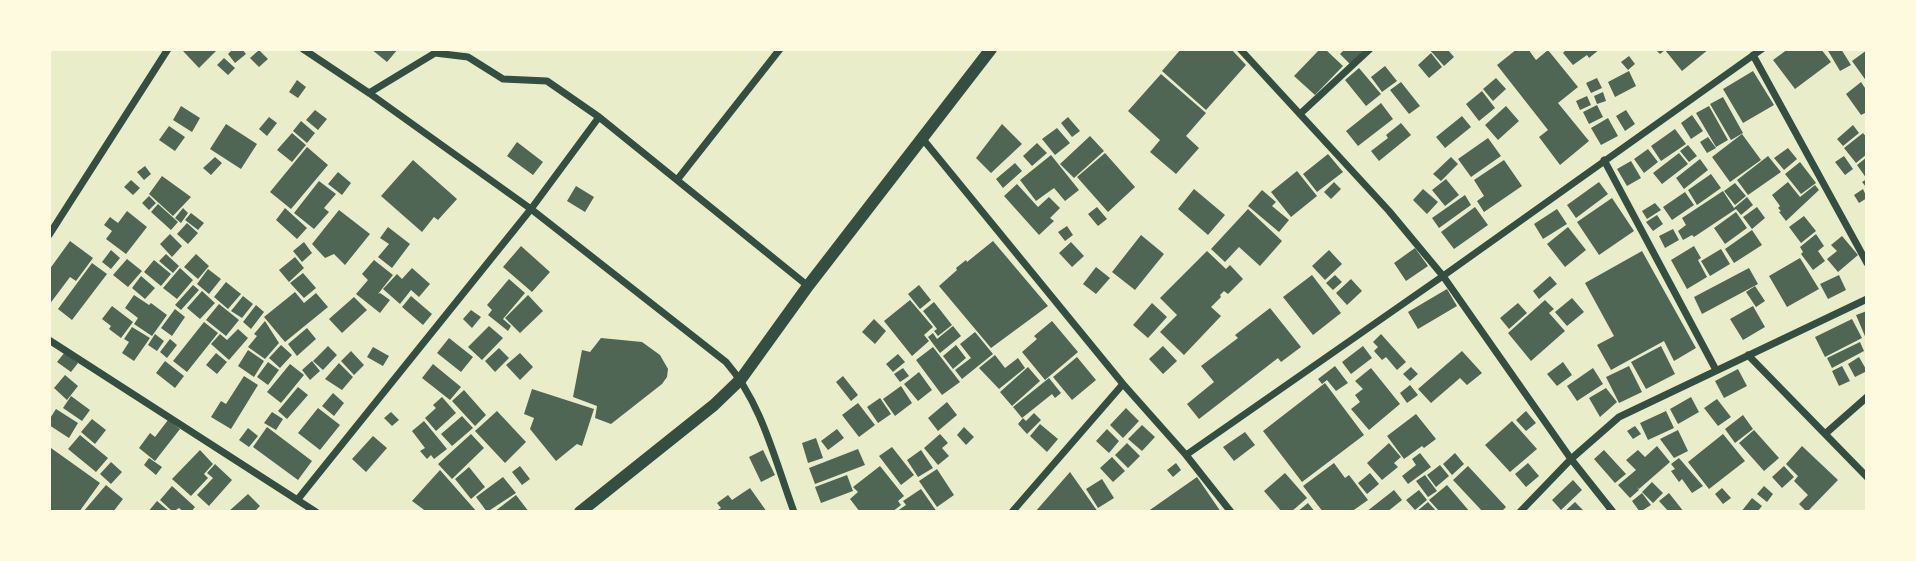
<!DOCTYPE html>
<html>
<head>
<meta charset="utf-8">
<style>
	body { margin:0 }
	#map { position:relative; width:1916px; height:561px; overflow:hidden; background:#e9edc9; font-family:"Roboto Serif",serif }
	canvas { display:block }
	.frame { position:absolute; inset:0; border:51px solid #fefae0; pointer-events:none }
</style>
</head>
<body>
<div id="map">
<canvas width="1916" height="561"></canvas>
<div class="frame"></div>
</div>
<script>
const g = document.querySelector('canvas').getContext('2d');
g.lineJoin = 'round';
function fillPath(path, color) {
  g.fillStyle = color;
  g.fill(path, 'evenodd');
}
function stroke(path, color, width, dash) {
  g.strokeStyle = color;
  g.lineWidth = width;
  g.lineCap = dash ? 'butt' : 'round';
  g.setLineDash(dash || []);
  g.stroke(path);
}
fillPath(new Path2D(`
	M185,49H218L199,68L183,51Z
	M233,49H242L246,54L235,63L228,54Z
	M371,49H398L387,62Z
	M1181,49H1231L1246,65L1206,110L1162,71Z
	M1320,49H1325L1343,66L1315,95L1294,76Z
	M1345,49H1365L1350,64L1340,54Z
	M1429,49H1447L1454,57L1444,66Z
	M1517,49H1528L1536,60L1548,50L1578,87L1558,103L1589,141L1560,165L1539,137L1548,130L1497,65Z
	M1567,49H1600L1589,58L1587,55L1573,65L1563,53Z
	M1655,49H1709L1682,71L1665,50L1660,54Z
	M1788,49H1821L1831,62L1795,89L1773,60Z
	M1827,49H1841L1851,65L1840,71Z
	M259,50L268,59L259,67L250,58Z
	M1867,50V82L1852,61Z
	M1431,53L1442,67L1429,78L1418,65Z
	M1629,56L1635,64L1628,70L1621,62Z
	M224,58L235,68L228,75L217,65Z
	M1385,66L1397,81L1382,92L1371,77Z
	M1359,68L1381,94L1366,106L1345,80Z
	M1629,71L1636,86L1615,97L1608,82Z
	M1753,71L1774,105L1743,123L1723,89Z
	M1161,74L1206,113L1186,136L1199,148L1176,174L1150,152L1160,140L1128,111Z
	M1496,78L1506,89L1493,101L1483,89Z
	M1597,78L1602,88L1591,93L1586,83Z
	M297,80L306,87L298,98L289,92Z
	M1401,82L1420,106L1409,114L1390,90Z
	M1861,82L1867,91V112L1861,115L1846,94Z
	M1482,91L1495,108L1479,121L1466,104Z
	M1603,92L1606,101L1597,104L1594,96Z
	M1587,96L1591,105L1580,110L1576,101Z
	M1723,97L1743,133L1731,140L1710,104Z
	M1381,103L1393,119L1358,146L1346,131Z
	M1597,105L1603,117L1589,124L1583,112Z
	M181,106L200,118L192,132L173,120Z
	M1506,106L1519,121L1498,140L1485,125Z
	M1709,106L1728,140L1716,147L1696,113Z
	M315,110L327,119L318,130L306,120Z
	M1626,110L1635,124L1625,131L1616,116Z
	M1692,115L1703,131L1691,139L1681,123Z
	M1462,116L1471,127L1445,148L1436,137Z
	M269,117L277,123L267,136L259,129Z
	M1068,117L1080,131L1072,137L1061,123Z
	M1608,118L1618,136L1601,145L1591,128Z
	M301,121L315,133L307,143L293,131Z
	M1401,123L1411,135L1379,161L1371,151L1388,138L1386,135Z
	M226,124L257,144L241,169L210,149Z
	M1002,124L1022,144L991,173L976,158Z
	M1853,125L1859,133L1843,146L1837,139Z
	M169,126L185,137L175,151L159,140Z
	M1057,128L1070,143L1055,155L1042,139Z
	M1675,129L1686,144L1661,161L1651,146Z
	M292,133L306,145L292,162L277,150Z
	M1863,133L1867,138V154L1856,163L1844,148Z
	M1742,134L1761,160L1730,182L1712,157Z
	M1090,136L1104,151L1074,178L1060,164Z
	M1708,137L1716,148L1707,153L1700,142Z
	M1488,138L1501,156L1471,177L1458,159Z
	M517,142L543,162L533,175L507,156Z
	M1037,143L1047,153L1032,166L1023,156Z
	M1688,145L1697,156L1689,162L1680,151Z
	M307,147L328,165L291,209L270,192Z
	M1788,148L1797,159L1784,170L1774,158Z
	M1648,149L1658,162L1644,173L1634,159Z
	M1105,153L1135,187L1108,212L1077,177Z
	M1679,153L1688,164L1662,184L1653,173Z
	M1328,154L1343,172L1317,192L1303,174Z
	M1051,155L1079,190L1065,201L1054,188L1036,201L1020,180Z
	M1768,156L1781,172L1748,195L1737,180Z
	M1844,156L1853,169L1845,175L1835,162Z
	M215,157L222,163L211,175L203,168Z
	M1451,157L1458,164L1441,181L1433,174Z
	M1867,157V188L1862,182L1867,179L1857,165Z
	M1700,159L1708,170L1684,189L1676,178Z
	M413,160L457,199L438,220L434,217L422,232L381,196Z
	M1504,160L1522,186L1484,212L1477,201L1484,196L1474,180Z
	M1631,161L1641,178L1627,186L1617,169Z
	M1800,162L1816,183L1801,194L1785,174Z
	M1015,163L1022,171L1003,188L996,179Z
	M145,166L151,174L144,180L137,172Z
	M1297,171L1317,196L1291,217L1271,192Z
	M338,172L351,183L342,195L328,184Z
	M1711,174L1721,188L1697,205L1688,190Z
	M162,176L191,197L173,216L149,194Z
	M1446,179L1459,195L1445,206L1432,190Z
	M131,180L140,188L133,195L124,187Z
	M319,181L336,194L324,208L329,212L314,229L294,213Z
	M1334,182L1341,189L1331,199L1324,192Z
	M1599,182L1608,194L1576,218L1567,205Z
	M1788,182L1800,197L1815,185L1819,190L1786,221L1779,212L1781,211L1778,208L1780,206L1772,195Z
	M1735,183L1746,196L1735,205L1724,191Z
	M1017,184L1038,207L1049,197L1060,208L1050,218L1054,221L1039,235L1004,196Z
	M576,186L594,197L585,212L567,201Z
	M1194,189L1225,215L1208,235L1178,209Z
	M1423,189L1438,202L1427,214L1413,200Z
	M1863,189L1867,198L1859,203L1854,195Z
	M1262,190L1276,202L1272,206L1289,220L1279,232L1248,206Z
	M1723,191L1734,208L1747,197L1753,205L1741,215L1736,209L1694,237L1692,235L1683,240L1678,231L1686,225L1682,218Z
	M1685,192L1694,205L1672,220L1663,207Z
	M1465,195L1471,205L1439,228L1432,218Z
	M149,196L156,203L149,210L142,203Z
	M1612,198L1634,231L1599,255L1577,222Z
	M1655,203L1661,210L1647,219L1642,211Z
	M158,204L178,222L171,230L151,212Z
	M1097,207L1107,219L1098,226L1088,214Z
	M1475,207L1488,225L1454,249L1441,232Z
	M1757,207L1765,218L1752,229L1743,217Z
	M183,208L188,213L181,223L175,218Z
	M285,208L307,228L297,239L276,220Z
	M1248,209L1282,241L1260,266L1239,247L1225,262L1211,249Z
	M1557,209L1567,224L1543,239L1534,224Z
	M339,210L370,234L345,265L334,254L325,258L312,244Z
	M127,211L147,227L126,254L106,239L112,231L104,225L110,217L118,223Z
	M1736,212L1747,228L1725,244L1714,228Z
	M191,213L204,223L198,230L185,220Z
	M1657,215L1663,224L1653,231L1646,222Z
	M1804,216L1816,231L1801,243L1789,227Z
	M187,223L198,233L188,244L177,234Z
	M1067,226L1073,235L1065,241L1058,232Z
	M388,227L410,244L392,268L378,257L389,244L380,238Z
	M1568,227L1586,250L1565,267L1547,244Z
	M1673,229L1679,240L1665,248L1659,236Z
	M1752,230L1762,245L1734,263L1725,249Z
	M170,234L182,246L172,257L160,244Z
	M1816,234L1824,246L1818,251L1825,261L1813,270L1801,254L1803,252L1800,247Z
	M1141,235L1164,254L1135,290L1112,272Z
	M1842,236L1858,255L1838,272L1827,259L1837,251L1831,245Z
	M70,241L93,258L76,281L70,277L49,305V270Z
	M993,241L1048,306L991,348L939,286L957,270L956,268L966,260L967,262Z
	M304,242L312,253L302,262L293,251Z
	M1071,242L1084,256L1072,267L1059,253Z
	M521,246L550,272L532,292L503,267Z
	M1694,246L1701,258L1698,260L1707,277L1687,289L1671,260Z
	M1415,248L1428,266L1406,281L1394,263Z
	M1721,249L1730,264L1710,276L1701,261Z
	M111,250L120,258L111,269L102,262Z
	M1329,250L1342,264L1325,280L1312,266Z
	M1207,251L1226,269L1230,265L1243,279L1228,294L1224,291L1220,295L1221,297L1211,307L1221,316L1184,355L1160,332L1177,315L1160,298Z
	M1642,251L1696,348L1674,361L1664,341L1611,370L1597,345L1614,336L1585,283Z
	M166,254L179,266L173,273L159,261Z
	M196,254L209,266L198,279L184,267Z
	M295,257L304,268L289,282L279,270Z
	M1800,258L1819,289L1787,307L1769,276Z
	M127,259L142,271L128,287L113,275Z
	M154,260L171,274L161,286L144,272Z
	M374,260L393,275L378,294L380,293L390,300L380,313L356,294L368,280L362,274Z
	M92,263L107,274L72,320L58,309Z
	M1096,267L1110,278L1096,294L1083,284Z
	M180,268L193,280L177,299L163,288Z
	M412,268L430,284L419,297L411,290L400,304L383,289L397,274L402,279Z
	M1749,268L1758,284L1702,314L1694,297Z
	M208,269L221,279L209,294L197,284Z
	M303,273L316,288L304,298L290,283Z
	M1312,275L1341,313L1313,335L1283,297Z
	M1335,275L1342,282L1333,290L1326,283Z
	M1839,275L1846,290L1828,299L1820,284Z
	M141,276L155,288L145,299L132,288Z
	M1550,276L1557,284L1539,299L1533,291Z
	M509,279L525,293L503,319L511,326L508,331L488,315L492,310L487,305Z
	M1351,279L1362,291L1347,305L1336,293Z
	M226,282L241,294L228,309L214,297Z
	M193,285L199,290L181,310L175,305Z
	M919,285L931,300L920,309L908,294Z
	M1755,286L1765,301L1756,307L1746,292Z
	M1447,289L1457,306L1418,329L1408,312Z
	M202,291L215,303L200,319L187,308Z
	M295,292L304,303L316,293L328,307L285,342L264,317Z
	M134,295L149,305L151,303L167,315L152,336L134,324L138,318L125,308Z
	M528,295L543,311L520,333L505,318Z
	M243,296L253,304L242,318L231,311Z
	M411,296L432,314L423,325L402,307Z
	M354,297L367,310L342,333L329,319Z
	M1572,298L1584,312L1567,326L1555,312Z
	M910,300L933,327L924,335L929,341L912,356L884,321Z
	M1545,300L1554,309L1549,313L1565,331L1531,361L1508,333Z
	M934,302L952,325L938,336L934,331L937,329L923,311Z
	M1152,303L1167,317L1148,338L1133,325Z
	M1518,303L1527,313L1509,329L1500,318Z
	M219,304L239,320L226,336L206,320Z
	M256,305L264,312L251,329L243,322Z
	M112,306L133,322L121,338L109,329L111,326L102,319Z
	M1753,306L1765,327L1743,340L1730,319Z
	M1270,308L1301,347L1281,362L1278,358L1199,419L1187,404L1214,382L1201,366L1238,338L1235,335Z
	M175,309L185,317L172,336L161,328Z
	M471,310L481,317L472,328L463,319Z
	M1867,311V341L1856,315Z
	M874,319L886,331L875,344L862,332Z
	M1852,319L1862,338L1825,357L1815,337Z
	M265,321L279,343L265,359L248,347L257,336L254,334Z
	M1052,321L1078,352L1045,380L1022,352L1037,339L1034,336Z
	M204,322L218,333L187,372L173,361Z
	M489,326L503,338L482,360L468,347Z
	M953,326L961,336L940,353L928,337L933,333L937,339Z
	M132,327L150,338L134,361L122,353L129,342L124,339Z
	M307,328L316,339L297,356L288,344Z
	M238,329L248,338L229,360L211,344L220,334L227,340Z
	M975,332L993,354L962,379L955,370L971,358L960,344Z
	M155,334L164,341L157,351L148,345Z
	M1381,334L1406,362L1397,370L1386,357L1382,360L1374,351L1378,347L1373,342Z
	M449,338L473,357L461,372L437,353Z
	M601,338L642,342L660,355L668,369L667,377L662,384L611,424L595,418L597,406L573,397L582,350L590,352Z
	M170,339L177,345L167,358L160,352Z
	M1860,342L1864,351L1832,368L1827,358Z
	M281,345L292,355L280,368L269,358Z
	M956,345L966,358L953,369L943,356Z
	M328,346L337,355L323,370L313,361Z
	M1163,346L1177,361L1163,374L1149,359Z
	M1363,346L1372,358L1351,374L1342,362Z
	M1661,346L1675,374L1646,389L1631,362Z
	M373,347L389,356L383,366L367,357Z
	M933,347L960,382L942,395L916,360Z
	M499,348L509,358L495,372L485,361Z
	M248,350L264,361L254,377L238,366Z
	M351,351L364,365L354,375L341,361Z
	M1462,351L1482,373L1467,385L1460,378L1431,403L1418,389Z
	M65,352L78,363L71,372L57,362Z
	M216,353L227,362L217,374L206,365Z
	M520,353L533,367L520,380L506,365Z
	M898,354L905,362L893,372L886,364Z
	M995,355L1005,368L1018,358L1025,368L999,389L979,368Z
	M1077,357L1096,380L1072,400L1053,377Z
	M1859,357L1867,371L1855,377L1848,364Z
	M165,361L184,376L175,388L156,373Z
	M312,361L320,371L310,380L302,370Z
	M268,362L279,370L268,385L257,377Z
	M1563,362L1572,375L1557,386L1547,374Z
	M339,363L353,377L342,390L325,379Z
	M290,364L304,375L281,403L267,392Z
	M433,364L461,387L450,400L422,378Z
	M1335,366L1348,383L1336,391L1327,380L1322,384L1318,379Z
	M1629,366L1642,392L1619,403L1606,377Z
	M1842,366L1850,381L1839,386L1832,371Z
	M1028,367L1040,381L1012,406L1000,392Z
	M1411,367L1418,374L1410,381L1403,374Z
	M903,368L909,376L900,382L894,374Z
	M1371,368L1400,404L1369,430L1351,409L1360,402L1355,395L1363,389L1355,381Z
	M1593,368L1603,384L1577,401L1567,386Z
	M1738,369L1747,386L1724,398L1715,381Z
	M919,372L932,390L918,401L904,384Z
	M65,375L78,386L67,400L54,388Z
	M244,376L258,385L231,429L211,417L221,401L226,404Z
	M843,376L858,395L851,401L836,382Z
	M1049,378L1061,393L1055,398L1052,394L1022,418L1013,407Z
	M1325,383L1364,435L1302,482L1263,431Z
	M1410,385L1418,395L1407,403L1400,393Z
	M901,386L912,403L895,416L883,399Z
	M298,387L308,395L287,419L278,411Z
	M1606,388L1617,402L1600,417L1589,398Z
	M532,389L594,409L582,446L577,444L556,461L530,429L534,418L524,414Z
	M464,390L486,415L475,426L452,401Z
	M333,393L344,403L334,416L322,406Z
	M71,396L90,410L82,421L63,408Z
	M442,397L456,413L436,431L425,418L436,408L433,405Z
	M1691,397L1699,412L1678,424L1670,409Z
	M880,398L891,414L878,423L867,407Z
	M1717,399L1731,417L1718,426L1704,408Z
	M947,402L957,415L938,431L928,418Z
	M858,403L875,425L859,437L842,415Z
	M318,408L340,425L320,450L298,433Z
	M1126,408L1139,421L1123,438L1110,425Z
	M56,409L78,423L69,438L49,425V420Z
	M497,411L526,442L505,463L475,431Z
	M1526,411L1536,423L1526,431L1516,420Z
	M1666,411L1674,428L1648,440L1640,423Z
	M272,412L283,419L276,430L264,423Z
	M391,412L399,420L392,426L384,418Z
	M1034,413L1041,420L1027,434L1018,424L1023,418L1026,421Z
	M1416,414L1436,439L1424,448L1422,446L1404,459L1387,436Z
	M1743,415L1753,429L1735,443L1725,429Z
	M462,416L473,428L452,446L441,434Z
	M92,419L106,430L95,444L81,432Z
	M168,420L180,429L155,461L139,448L150,433L155,437Z
	M424,421L447,449L434,459L431,455L427,459L420,451L425,448L412,431Z
	M1512,421L1537,449L1510,472L1485,445Z
	M1040,424L1058,439L1047,452L1030,436Z
	M1142,425L1155,437L1142,451L1128,439Z
	M1635,426L1641,434L1633,439L1627,431Z
	M267,427L312,461L298,480L253,447Z
	M964,427L974,437L966,445L957,435Z
	M248,428L258,436L249,447L239,440Z
	M837,429L844,438L828,450L821,441Z
	M1107,429L1119,441L1109,453L1096,441Z
	M1678,430L1688,451L1674,458L1660,439Z
	M1754,430L1779,458L1764,471L1739,443Z
	M1245,432L1255,445L1234,461L1223,447Z
	M471,434L484,448L452,479L438,464Z
	M940,434L948,443L942,448L949,456L938,465L924,448Z
	M1723,434L1745,461L1709,489L1688,462Z
	M80,435L108,458L96,472L68,449Z
	M373,436L387,448L366,472L352,459Z
	M816,438L823,458L808,463L802,443Z
	M1127,443L1140,456L1128,468L1115,455Z
	M1389,443L1401,457L1394,463L1398,467L1382,480L1367,463Z
	M1657,446L1670,462L1639,489L1637,487L1639,490L1630,498L1618,485L1636,470L1626,460L1638,450L1645,457Z
	M1802,446L1838,480L1807,512L1799,504L1808,495L1794,481L1798,476L1786,464Z
	M892,447L914,475L901,485L879,456Z
	M51,448L100,483L79,512H52L49,510Z
	M858,449L865,465L815,484L809,468Z
	M200,450L213,464L204,474L208,478L191,496L172,479Z
	M763,450L775,475L761,482L749,457Z
	M921,450L933,468L918,477L907,460Z
	M1604,450L1626,474L1615,483L1594,459Z
	M1420,453L1431,467L1408,484L1402,476L1416,465L1412,459Z
	M1455,453L1464,464L1452,475L1443,464Z
	M1112,457L1125,471L1113,482L1100,468Z
	M149,458L162,467L156,475L144,465Z
	M1679,458L1703,486L1692,493L1682,479L1679,482L1671,471L1675,469L1671,464Z
	M111,462L122,472L111,484L100,474Z
	M1176,463L1181,470L1173,477L1167,470Z
	M1334,463L1345,478L1349,475L1368,500L1351,512H1323L1303,486Z
	M1528,463L1539,476L1526,487L1515,474Z
	M215,464L232,480L209,506L197,495L213,478L207,473Z
	M1440,465L1449,476L1436,487L1427,475Z
	M520,466L530,479L522,485L512,472Z
	M880,466L904,496L898,501L901,505L892,512H860L850,499L858,492L853,487Z
	M1468,466L1506,507L1501,512H1483L1453,480Z
	M1784,466L1794,477L1782,488L1772,477Z
	M469,467L485,487L471,499L455,479Z
	M937,469L954,495L937,507L919,481Z
	M440,470L477,512H427L412,501Z
	M1070,472L1098,512H1035Z
	M1285,473L1307,498L1291,512H1282L1264,491Z
	M1370,473L1379,484L1367,494L1358,483Z
	M847,475L853,491L821,503L815,487Z
	M1425,475L1437,491L1428,497L1416,481Z
	M503,477L516,493L487,512L476,497Z
	M1197,477L1221,512H1147Z
	M1102,479L1114,498L1098,508L1086,489Z
	M1573,480L1582,490L1561,510L1552,500Z
	M1652,482L1663,493L1653,503L1642,492Z
	M106,485L123,499L113,512H83Z
	M1447,485L1470,512H1440L1429,500Z
	M172,486L195,507L191,512H184L179,508L173,512L160,500Z
	M1764,486L1773,494L1767,502L1757,494Z
	M750,488L767,512H715L721,508L717,503L728,495L732,500Z
	M1722,488L1731,498L1723,504L1715,494Z
	M921,489L937,512H896L906,505L903,501Z
	M1394,490L1402,500L1387,512H1366Z
	M1419,490L1427,500L1415,510L1406,500Z
	M1642,493L1651,505L1640,512L1632,501Z
	M1669,493L1684,512H1669L1659,501Z
	M248,494L260,506L254,512H228Z
	M516,495L529,512H494Z
	M1752,498L1762,506L1757,512H1741Z
	M157,501L170,512H148Z
	M1428,502L1437,512H1416Z
	M1575,502L1585,512H1564Z
	M1308,503L1315,512H1297Z`), '#4f6655');
stroke(new Path2D(`
	M303,49L369,93L531,209L726,362C762,403 775,461 794,512
	M1240,49L1389,211L1443,276L1571,459L1613,512
	M1753,55L1867,263
	M369,93L435,53L468,57L503,79L547,81L599,117L808,286
	M1300,114L1370,49
	M922,138L1123,384L1186,455L1231,512
	M1604,160L1716,370
	M677,180L780,49
	M49,235L168,49
	M49,340L316,512
	M1748,355L1867,477
	M1825,434L1867,397
	M1186,455L1443,276L1762,49
	M298,499L531,209L599,117
	M1012,512L1123,384
	M1520,512L1571,459L1619,417L1867,299`), '#344e41', 7);
stroke(new Path2D(`
	M580,512L714,405L741,379L808,286L991,49`), '#344e41', 12);
</script>
</body>
</html>
